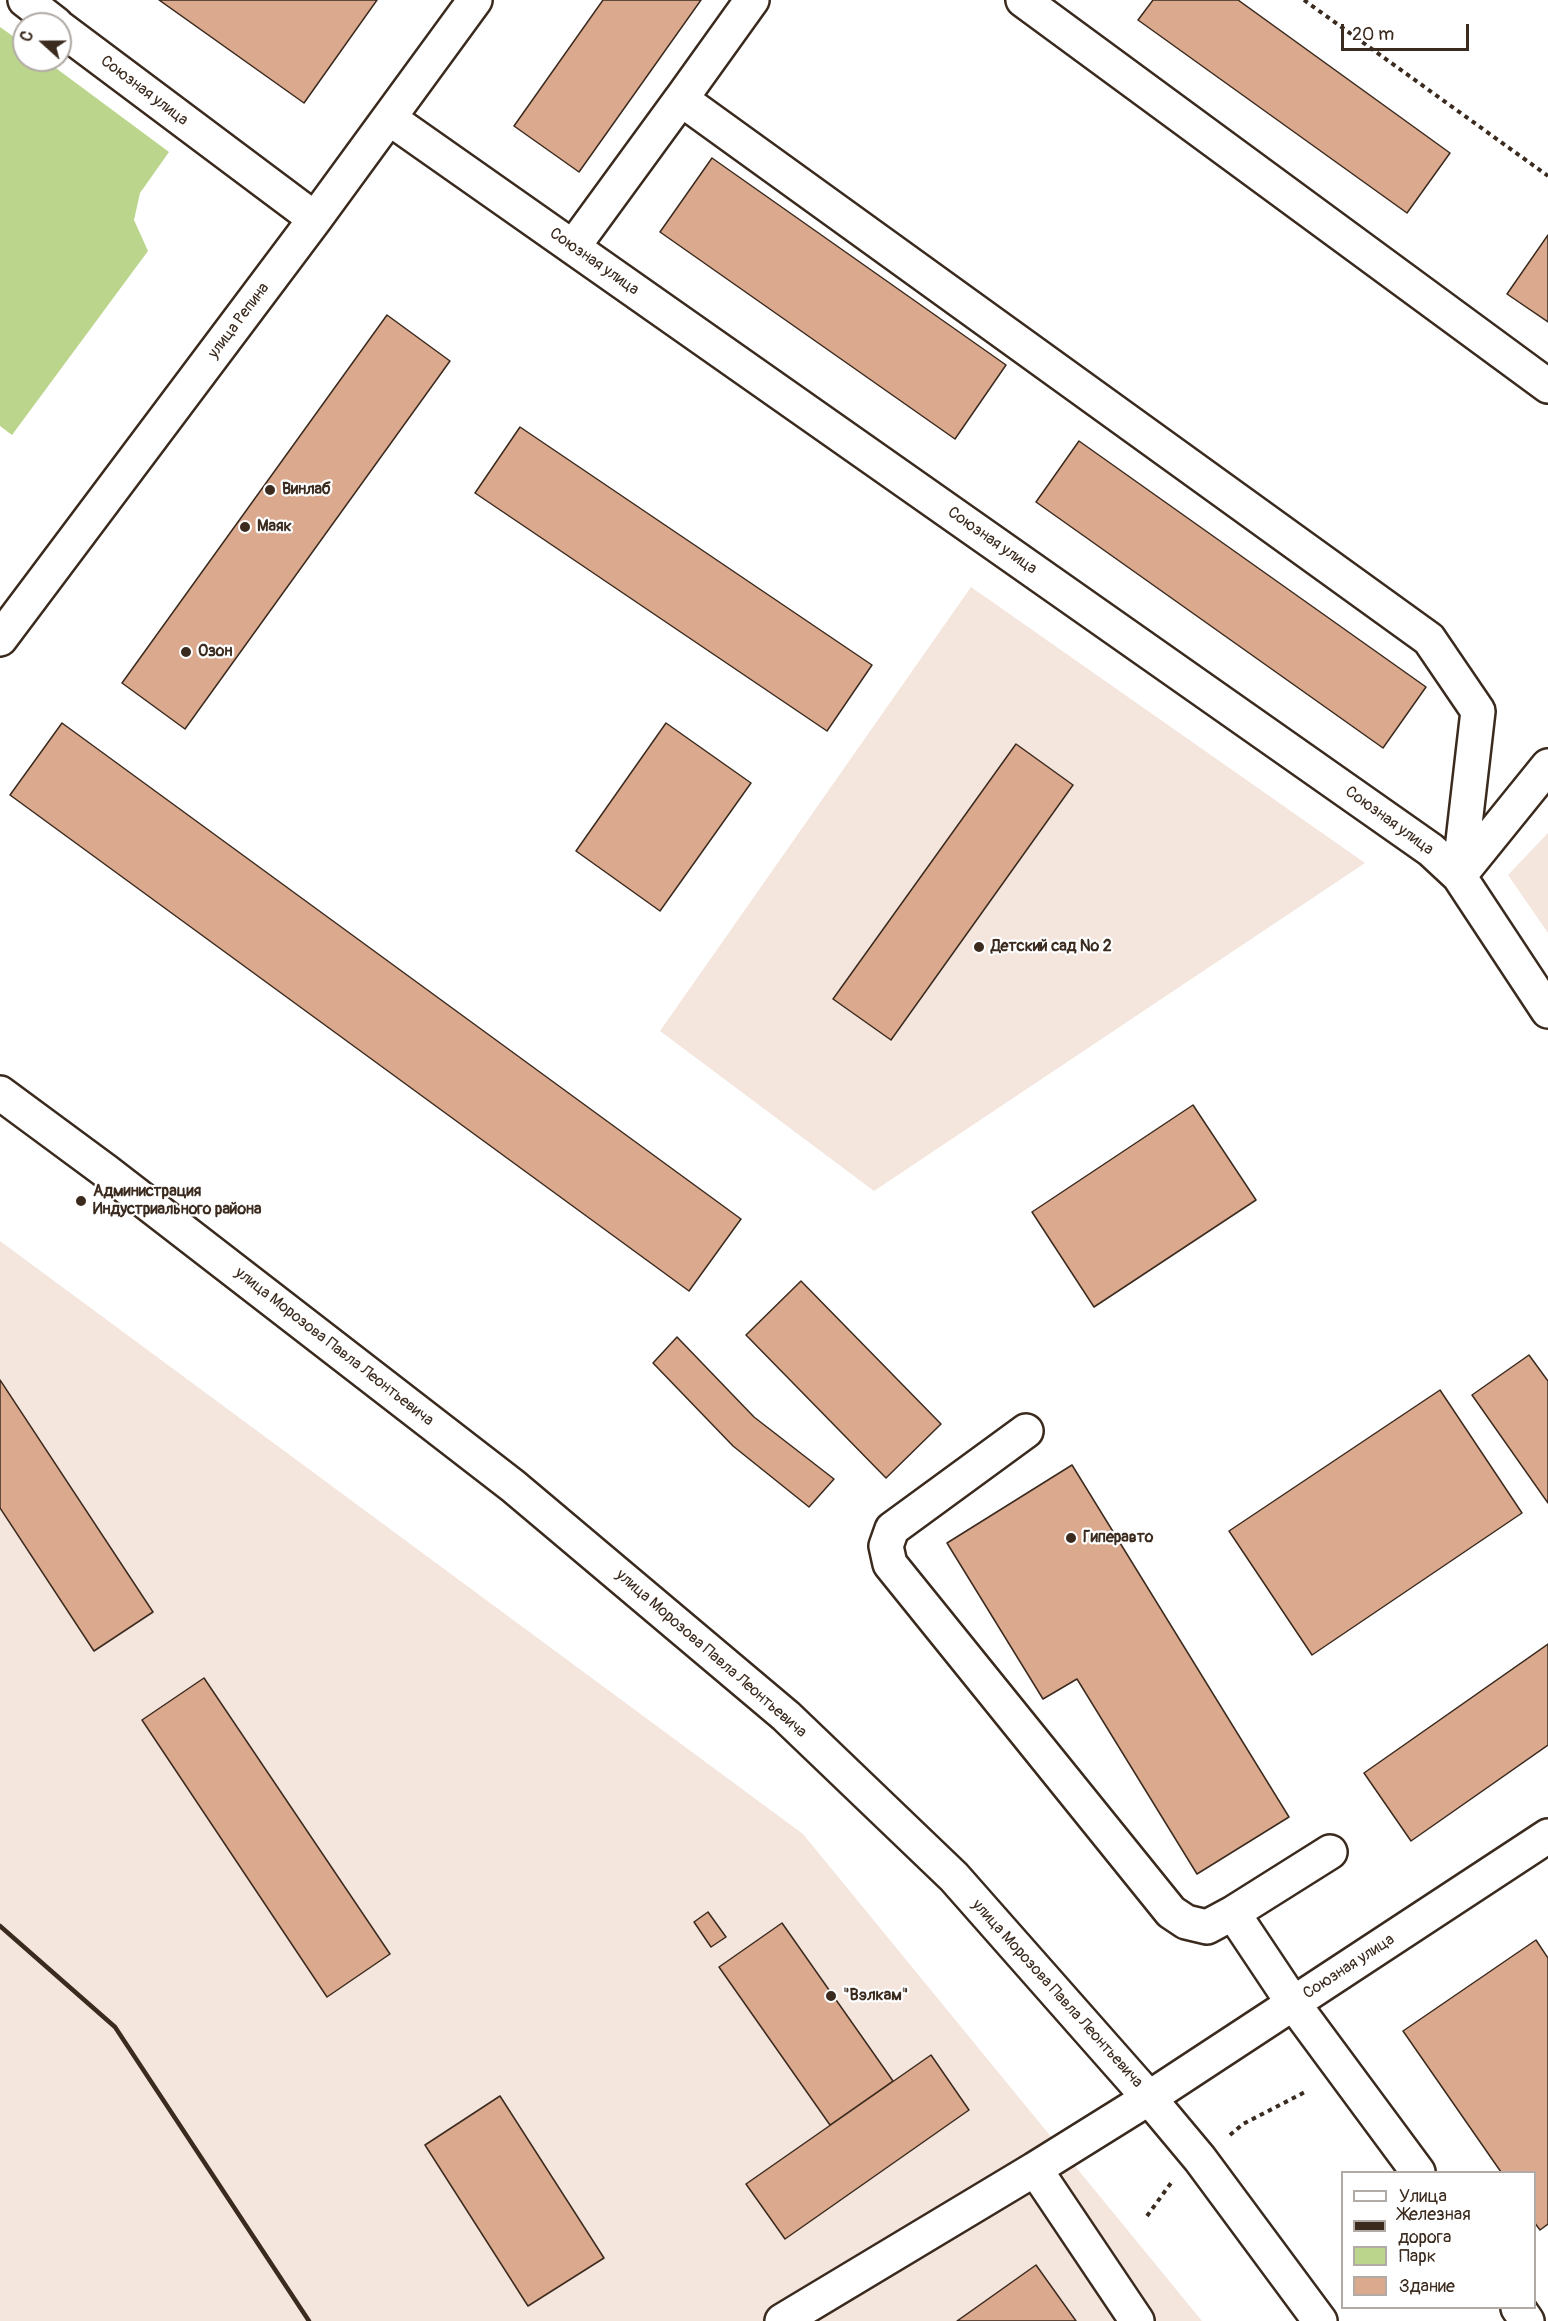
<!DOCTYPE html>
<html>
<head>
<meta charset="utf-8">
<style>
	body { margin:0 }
	#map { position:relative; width:1548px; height:2321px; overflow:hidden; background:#fff; font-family:Pangolin,sans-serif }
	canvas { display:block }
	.legend { position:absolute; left:1341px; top:2171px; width:195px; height:138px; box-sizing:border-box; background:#fff; border:2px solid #b1aaa5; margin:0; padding:8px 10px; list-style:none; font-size:18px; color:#3b2a1e }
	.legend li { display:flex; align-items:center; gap:12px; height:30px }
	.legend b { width:30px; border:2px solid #b1aaa5 }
	.north { position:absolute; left:12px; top:12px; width:60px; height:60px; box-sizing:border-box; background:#fff; border:2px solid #b1aaa5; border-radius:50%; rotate:291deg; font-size:16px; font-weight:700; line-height:24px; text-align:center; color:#3b2a1e }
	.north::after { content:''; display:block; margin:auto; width:21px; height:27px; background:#3b2a1e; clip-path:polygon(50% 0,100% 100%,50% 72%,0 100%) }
	.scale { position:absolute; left:1341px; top:24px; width:128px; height:27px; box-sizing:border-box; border:3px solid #3b2a1e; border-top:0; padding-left:8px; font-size:18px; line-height:21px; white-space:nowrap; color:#3b2a1e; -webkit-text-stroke:4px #fff; paint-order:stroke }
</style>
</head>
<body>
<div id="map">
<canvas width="1548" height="2321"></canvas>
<ul class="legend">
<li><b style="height:8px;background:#fff"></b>Улица</li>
<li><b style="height:8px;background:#3b2a1e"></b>Железная дорога</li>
<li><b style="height:16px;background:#bbd58c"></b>Парк</li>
<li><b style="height:16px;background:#dba98d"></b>Здание</li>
</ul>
<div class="north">С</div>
<div class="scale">20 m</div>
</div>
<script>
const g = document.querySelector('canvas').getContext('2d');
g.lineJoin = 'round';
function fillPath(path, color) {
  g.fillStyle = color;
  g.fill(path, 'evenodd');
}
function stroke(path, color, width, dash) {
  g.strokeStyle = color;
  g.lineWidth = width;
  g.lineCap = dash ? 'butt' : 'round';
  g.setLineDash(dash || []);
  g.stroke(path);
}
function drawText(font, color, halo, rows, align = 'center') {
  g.font = font + ' Pangolin,sans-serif';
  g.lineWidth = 4.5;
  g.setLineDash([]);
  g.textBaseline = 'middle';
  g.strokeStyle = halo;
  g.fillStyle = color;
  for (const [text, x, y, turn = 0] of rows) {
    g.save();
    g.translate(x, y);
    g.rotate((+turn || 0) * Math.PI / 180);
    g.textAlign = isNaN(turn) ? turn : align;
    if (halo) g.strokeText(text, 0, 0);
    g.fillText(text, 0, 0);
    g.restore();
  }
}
fillPath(new Path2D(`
	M971,587L1365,863L874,1191L660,1031Z
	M1548,833V933L1508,875Z
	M0,1241L803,1834L1202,2321H0Z`), '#f4e5dd');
fillPath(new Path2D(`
	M0,27L24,44V60H45L169,152L140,193L134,220L148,251L12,435L0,426Z`), '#bbd58c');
const building = new Path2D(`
	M159,0H377L304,103Z
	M603,0H701L579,172L514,126Z
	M1153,0H1238L1450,153L1407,213L1138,20Z
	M712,158L1006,365L955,439L660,232Z
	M1548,235V322L1507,294Z
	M387,315L450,361L185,729L122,683Z
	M520,427L872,665L827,731L475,493Z
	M1079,441L1426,687L1383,748L1036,502Z
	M62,723L741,1219L689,1291L10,795Z
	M666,723L751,783L660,911L576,851Z
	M1016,744L1073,785L891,1040L833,999Z
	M1193,1105L1256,1200L1094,1307L1032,1212Z
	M801,1281L941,1424L886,1478L746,1335Z
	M677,1337L754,1417L834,1479L809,1507L733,1446L653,1363Z
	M1529,1355L1548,1381V1503L1472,1395Z
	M0,1380L153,1612L94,1651L0,1508Z
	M1440,1390L1522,1513L1312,1655L1229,1531Z
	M1072,1465L1289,1817L1197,1874L1077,1679L1043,1699L947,1543Z
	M1548,1644V1745L1411,1841L1364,1773Z
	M204,1678L390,1954L327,1997L142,1720Z
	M708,1912L726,1937L711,1947L694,1922Z
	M782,1923L893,2081L830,2125L719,1967Z
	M1536,1940L1548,1958V2224L1540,2230L1534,2222V2172H1501L1403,2031Z
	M931,2055L969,2110L785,2239L746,2184Z
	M500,2096L604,2258L528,2306L425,2145Z
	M1036,2265L1076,2321H957Z`);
fillPath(building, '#dba98d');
stroke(building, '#3b2a1e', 1.5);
const minor = new Path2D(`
	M25,0L56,24
	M752,0L681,99L1429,639L1478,711L1459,876L1548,766
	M1023,0L1548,386
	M60,28L315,219
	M389,118L1431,850L1459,876L1548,1011
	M573,247L681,99
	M0,639L315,219L475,0
	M1026,1431L892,1529L886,1546L890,1564L1171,1912L1186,1922L1207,1927L1233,1913
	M1330,1852L1233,1913L1293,2003L1418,2172
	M1518,2308L1527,2321
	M782,2321L1035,2169
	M1137,2321L1035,2169L1149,2098L1548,1836`);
const major = new Path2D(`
	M0,1093L107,1172L513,1486L786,1716L954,1877L1149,2098L1200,2159L1320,2321`);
stroke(minor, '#3b2a1e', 38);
stroke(major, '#3b2a1e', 38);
stroke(new Path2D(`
	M1304,0L1548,176
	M1230,2135L1243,2124L1305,2092
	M1147,2216L1171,2183`), '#3b2a1e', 4, [4.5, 4.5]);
stroke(minor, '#fff', 33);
stroke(major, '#fff', 33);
stroke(new Path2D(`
	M0,1926L115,2027L309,2321`), '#3b2a1e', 4.5);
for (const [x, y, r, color] of [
	[270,490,6,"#3b2a1e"],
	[245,527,6,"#3b2a1e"],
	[186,652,6,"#3b2a1e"],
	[979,947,6,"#3b2a1e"],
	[81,1201,6,"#3b2a1e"],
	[1071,1538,6,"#3b2a1e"],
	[831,1996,6,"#3b2a1e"]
]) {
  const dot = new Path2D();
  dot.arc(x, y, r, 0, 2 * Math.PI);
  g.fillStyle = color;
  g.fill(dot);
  stroke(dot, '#fff', 2);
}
drawText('16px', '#3b2a1e', '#fff', [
	["Союзная улица",144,91,37],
	["Союзная улица",594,262,35],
	["улица Репина",239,321,-53],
	["Союзная улица",992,541,35],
	["Союзная улица",1389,821,36],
	["улица Морозова Павла Леонтьевича",334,1347,38],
	["улица Морозова Павла Леонтьевича",711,1654,41],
	["Союзная улица",1349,1967,-33],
	["улица Морозова Павла Леонтьевича",1057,1994,48]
]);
drawText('bold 16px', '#3b2a1e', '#fff', [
	["Винлаб",282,490],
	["Маяк",257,527],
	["Озон",198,652],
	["Детский сад № 2",991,947],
	["Администрация",93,1192],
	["Индустриального района",93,1210],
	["Гиперавто",1083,1538],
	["\"Вэлкам\"",843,1996]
], 'left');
</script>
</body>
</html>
